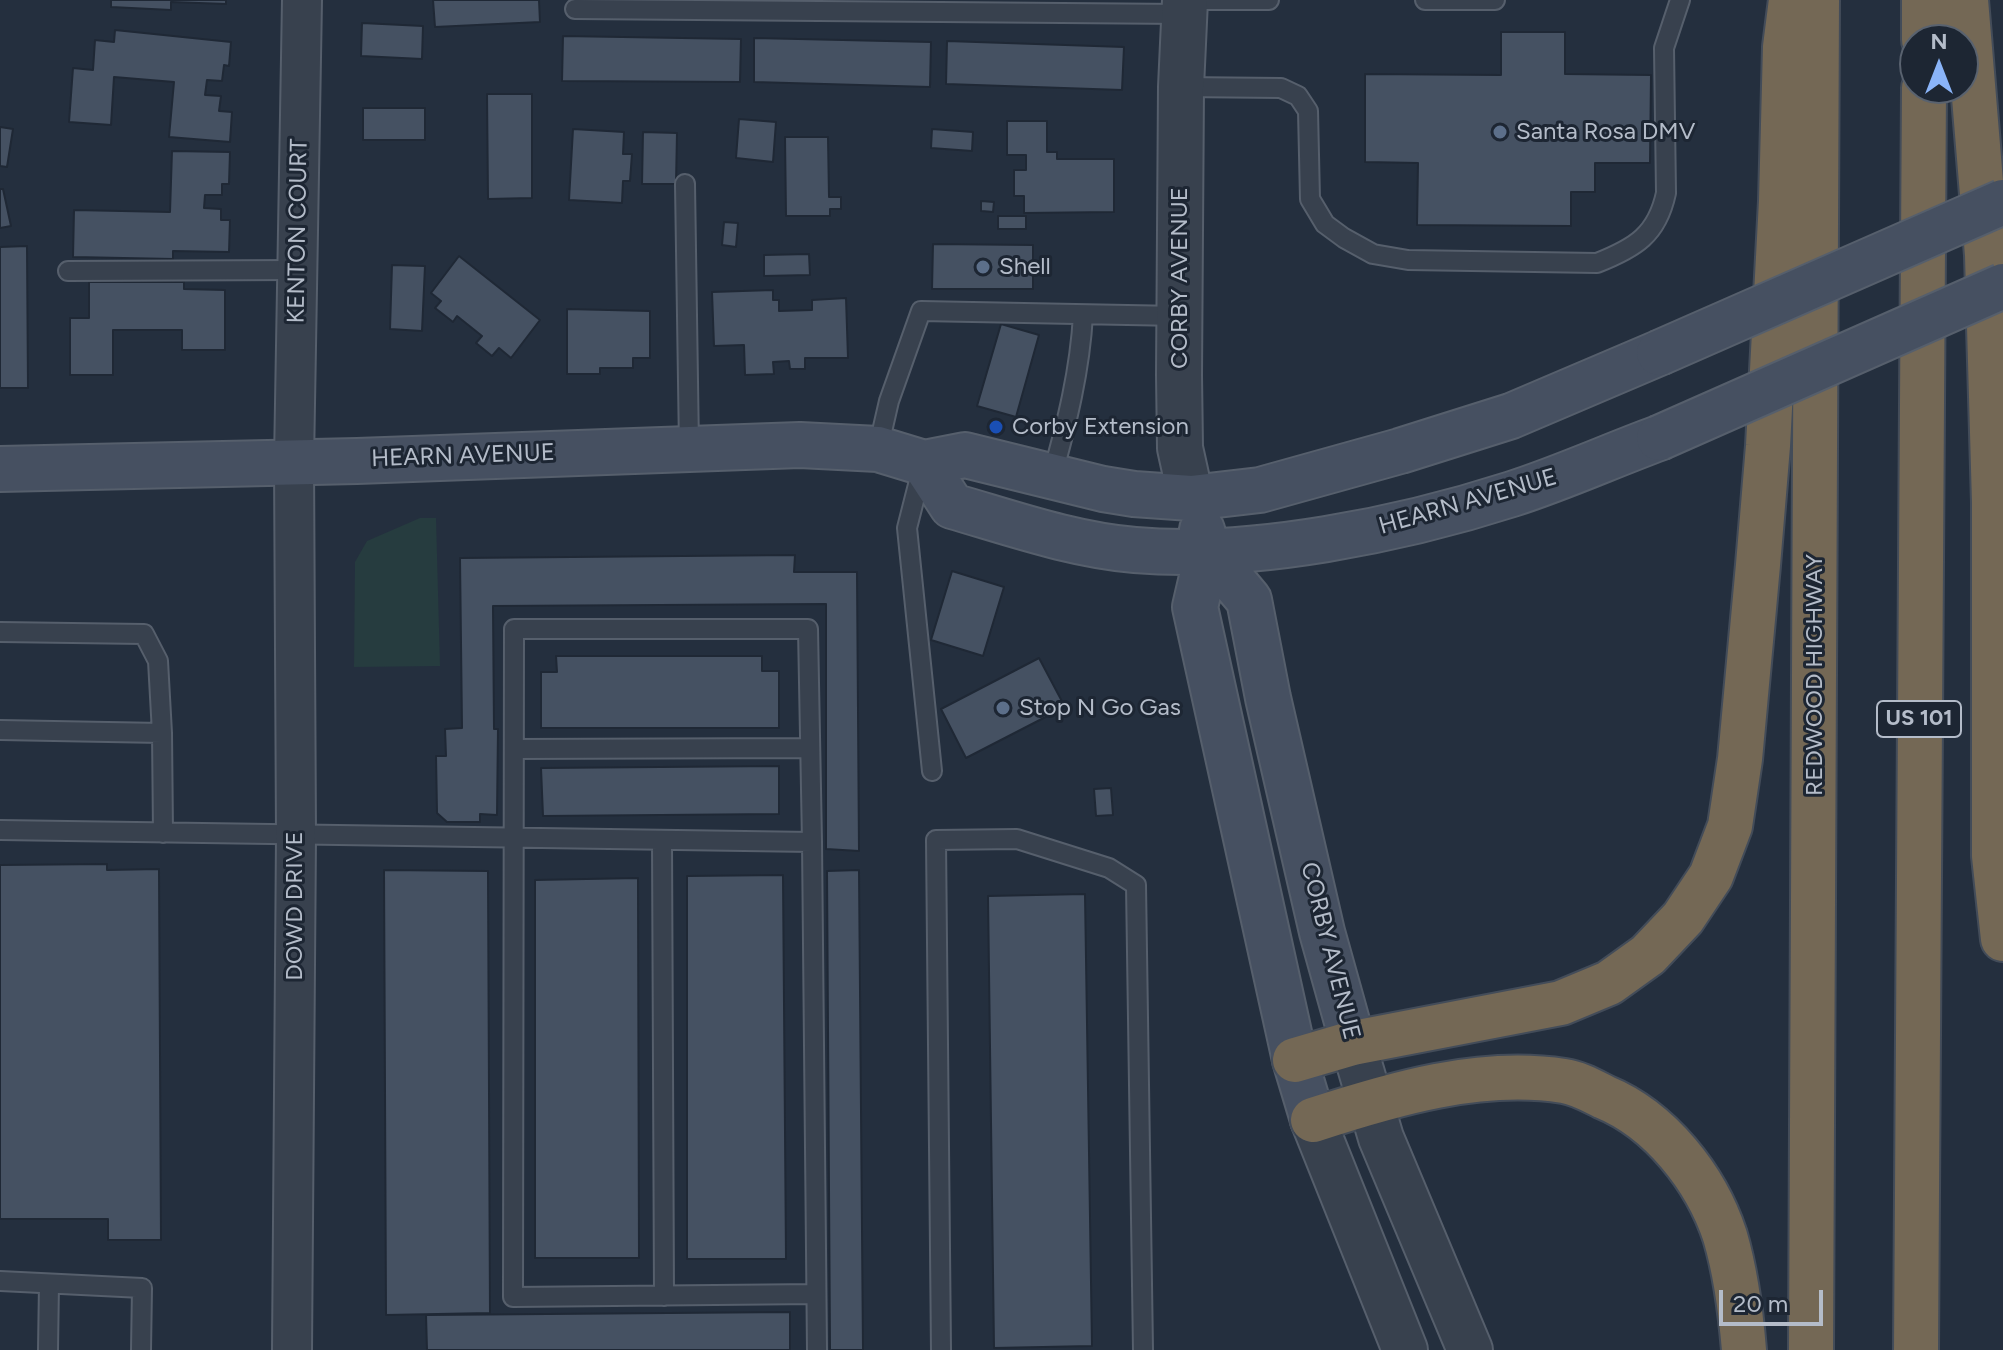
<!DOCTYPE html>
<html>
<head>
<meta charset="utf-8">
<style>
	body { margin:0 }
	#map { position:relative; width:2003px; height:1350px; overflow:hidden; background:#242f3e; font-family:Figtree,sans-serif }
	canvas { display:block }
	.north { position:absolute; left:1899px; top:24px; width:80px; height:80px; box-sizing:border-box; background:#1d2633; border:2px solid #59626f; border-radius:50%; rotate:0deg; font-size:22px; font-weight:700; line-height:32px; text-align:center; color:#b4bcc9 }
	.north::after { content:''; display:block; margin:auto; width:28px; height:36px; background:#8ab4f8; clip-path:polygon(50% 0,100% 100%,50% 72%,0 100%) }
	.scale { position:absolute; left:1719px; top:1290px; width:104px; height:36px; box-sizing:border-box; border:4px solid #b4bcc9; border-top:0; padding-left:10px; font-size:24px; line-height:28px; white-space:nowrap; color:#b4bcc9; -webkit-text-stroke:6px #1d2633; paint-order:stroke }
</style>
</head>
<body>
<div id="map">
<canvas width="2003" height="1350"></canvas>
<div class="north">N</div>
<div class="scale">20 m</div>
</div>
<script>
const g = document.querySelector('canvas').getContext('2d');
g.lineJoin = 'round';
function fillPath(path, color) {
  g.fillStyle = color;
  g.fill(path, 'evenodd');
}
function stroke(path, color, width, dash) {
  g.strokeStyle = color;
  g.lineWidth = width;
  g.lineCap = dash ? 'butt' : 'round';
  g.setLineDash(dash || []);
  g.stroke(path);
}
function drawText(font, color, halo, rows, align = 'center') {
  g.font = font + ' Figtree,sans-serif';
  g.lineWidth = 6;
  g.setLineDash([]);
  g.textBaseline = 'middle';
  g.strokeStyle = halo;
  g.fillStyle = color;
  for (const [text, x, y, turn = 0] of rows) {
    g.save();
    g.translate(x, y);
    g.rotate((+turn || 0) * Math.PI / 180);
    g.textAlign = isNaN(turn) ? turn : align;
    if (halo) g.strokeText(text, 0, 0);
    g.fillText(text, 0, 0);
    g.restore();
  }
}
fillPath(new Path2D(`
	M420,518H436L440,666L354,667L355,562L367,541Z`), '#263c3f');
const building = new Path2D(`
	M111,0H226V4L171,2V10L111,7Z
	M433,0H539L540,22L435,27Z
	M362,23L423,26L422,59L361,56Z
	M115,30L231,42L229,66L224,65L222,81L207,80L205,95L221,96L219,111L232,112L230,142L169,137L174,82L114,77L111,125L69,122L73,68L93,70L95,40L114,42Z
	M1501,32H1565V74L1651,75L1650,163H1595V192H1571V226L1417,225L1418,163L1365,162V74L1501,75Z
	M563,36L741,39L740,82L562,81Z
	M754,38L931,42L930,87L754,82Z
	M947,41L1124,47L1122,90L946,84Z
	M487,94H532V198L488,199Z
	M363,108H425V140H363Z
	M739,119L776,122L773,162L736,158Z
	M1007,121H1047V152H1057V159H1114V212L1024,213V196H1014V170H1026V155H1007Z
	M0,127L13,129L7,167L0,166Z
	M573,129L624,132L623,154H632L630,181H623L622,203L569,200Z
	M932,129L973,132L972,151L931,148Z
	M643,132L677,133L676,184H642Z
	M785,137H828L829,197H841V209H830V216H786Z
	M172,151L230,152L229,184H222V195H205L204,208L221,209V220H230L229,252L173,251V259L73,257L74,210L170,212Z
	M0,189H3L11,226L0,228Z
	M981,201L994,202L993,212L981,211Z
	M998,216H1026V229H998Z
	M724,222L738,223L736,247L722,245Z
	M933,244L1033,245V289H932Z
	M27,246L28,388H0V247Z
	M809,254L810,275L764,276V255Z
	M459,256L540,320L511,358L499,348L492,356L476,343L482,336L457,316L453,322L435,308L441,301L431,293Z
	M392,265L425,266L422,331L390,329Z
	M89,282H184V289L225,290V350H182V330H113V375H70V318H89Z
	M773,290V300H779V311L812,310V300L846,298L848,358H805V369H790L789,361L773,362L774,374L745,375L744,345L714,346L712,292Z
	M567,309L650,311V358H633V368H600V374H567Z
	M1001,324L1039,335L1016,417L977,406Z
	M795,555L794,572H857L859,851L826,849V604L493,606L494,729H498L497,815L480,814V822H447L437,813L436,756H446L445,729L462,728L460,558Z
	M952,571L1004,587L983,656L931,640Z
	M556,656H762V671H779V728H541V672H557Z
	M1039,658L1065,707L966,758L941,709Z
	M779,766V814L543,816L541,768Z
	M1111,788L1113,815L1096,816L1094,789Z
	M107,864V870L159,869L161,1240H108V1219H0V865Z
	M384,870L488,871L490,1313L386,1315Z
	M859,870L863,1350H830L827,871Z
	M783,875L786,1259H687V876Z
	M638,878L639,1258H535V880Z
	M1085,894L1092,1346L994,1348L988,896Z
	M790,1312V1350H427L426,1315Z`);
fillPath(building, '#455162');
stroke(building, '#1f2835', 2);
const service = new Path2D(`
	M1185,0H1269
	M1425,0H1495
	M575,9L1184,14
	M1181,87L1281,88L1298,96L1308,111L1310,199L1325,224L1344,238L1373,254L1408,260L1597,263C1635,248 1657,235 1666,193L1664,48L1680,0
	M685,184L689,447
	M68,271L297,270
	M878,449L889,401L921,311L1179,316
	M922,469L907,528L932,771
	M1052,476C1067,423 1080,370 1083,315
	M0,632L144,634L158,661L162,733L163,833
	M0,730L162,733
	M514,749L810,748
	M0,830L812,842L817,1350
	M662,841L664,1296
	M812,842L808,629H514L513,1297L816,1294
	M0,1281L142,1288L141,1350
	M48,1350L49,1284
	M941,1350L936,840L1017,839L1109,868L1136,885L1143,1350`);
const minor = new Path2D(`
	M292,1350L296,836L294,461L302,0`);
const tertiary = new Path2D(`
	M1185,0L1181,87L1179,375L1180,448L1191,498
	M1353,1043L1381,1138L1470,1350
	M1313,1120L1405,1350`);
const secondary = new Path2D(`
	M924,463L952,506C1011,523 1073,545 1135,550C1252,560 1400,530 1512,494C1562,478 1610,456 1659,438
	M0,469L357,461L800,445L878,449L924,463L965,455L1103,489L1134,494L1191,498L1260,490L1400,451L1511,416L1659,353
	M1202,530L1208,551L1249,600L1268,698L1322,932L1353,1043
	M1208,551L1195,607L1295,1060L1313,1120`);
const motorway = new Path2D(`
	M1966,0L1987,255L1994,503V856L2003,939
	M1924,40V0
	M1295,1060L1353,1043L1561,1003L1609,983L1648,955L1683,918L1711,876L1730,826L1740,759L1758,565L1768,446L1781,201L1785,47L1791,0
	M1313,1120C1393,1094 1480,1068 1564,1081C1578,1083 1592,1091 1604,1097C1660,1120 1706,1178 1725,1236C1735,1270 1741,1314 1744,1350
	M1811,1350L1817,0
	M1916,1350L1924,88`);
stroke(service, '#565f6c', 22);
stroke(minor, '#565f6c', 42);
stroke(tertiary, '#565f6c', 48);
stroke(secondary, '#565f6c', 48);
stroke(motorway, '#434c59', 48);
stroke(service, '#38414e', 18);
stroke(minor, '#38414e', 38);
stroke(tertiary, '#38414e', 44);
stroke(secondary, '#465061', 44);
stroke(motorway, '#746855', 44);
const secondaryBridge = new Path2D(`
	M1659,353L2003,202
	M1659,438L2003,286`);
stroke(secondaryBridge, '#565f6c', 48, []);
stroke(secondaryBridge, '#465061', 44);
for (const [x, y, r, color] of [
	[1500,132,8,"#5c6f8a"],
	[983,267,8,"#5c6f8a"],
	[996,427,8,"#1a4fb4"],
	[1003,708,8,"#5c6f8a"]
]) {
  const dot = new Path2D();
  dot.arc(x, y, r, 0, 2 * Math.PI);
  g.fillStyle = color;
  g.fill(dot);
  stroke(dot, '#1d2633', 3);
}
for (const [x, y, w] of [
	[1919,719,84]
]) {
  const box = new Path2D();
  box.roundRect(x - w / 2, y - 18, w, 36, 6);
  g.fillStyle = '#1d2633';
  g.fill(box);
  stroke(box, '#b4bcc9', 2);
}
drawText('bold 22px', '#b4bcc9', null, [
	["US 101",1919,719]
]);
drawText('24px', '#b4bcc9', '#1d2633', [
	["Santa Rosa DMV",1516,132],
	["Shell",999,267],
	["Corby Extension",1012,427],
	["Stop N Go Gas",1019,708]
], 'left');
drawText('24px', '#b4bcc9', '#1d2633', [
	["KENTON COURT",298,231,-89],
	["CORBY AVENUE",1180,278,-90],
	["HEARN AVENUE",463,456,-2],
	["HEARN AVENUE",1468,502,-16],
	["REDWOOD HIGHWAY",1815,675,-90],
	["DOWD DRIVE",295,906,-90],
	["CORBY AVENUE",1330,951,76]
]);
</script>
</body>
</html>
